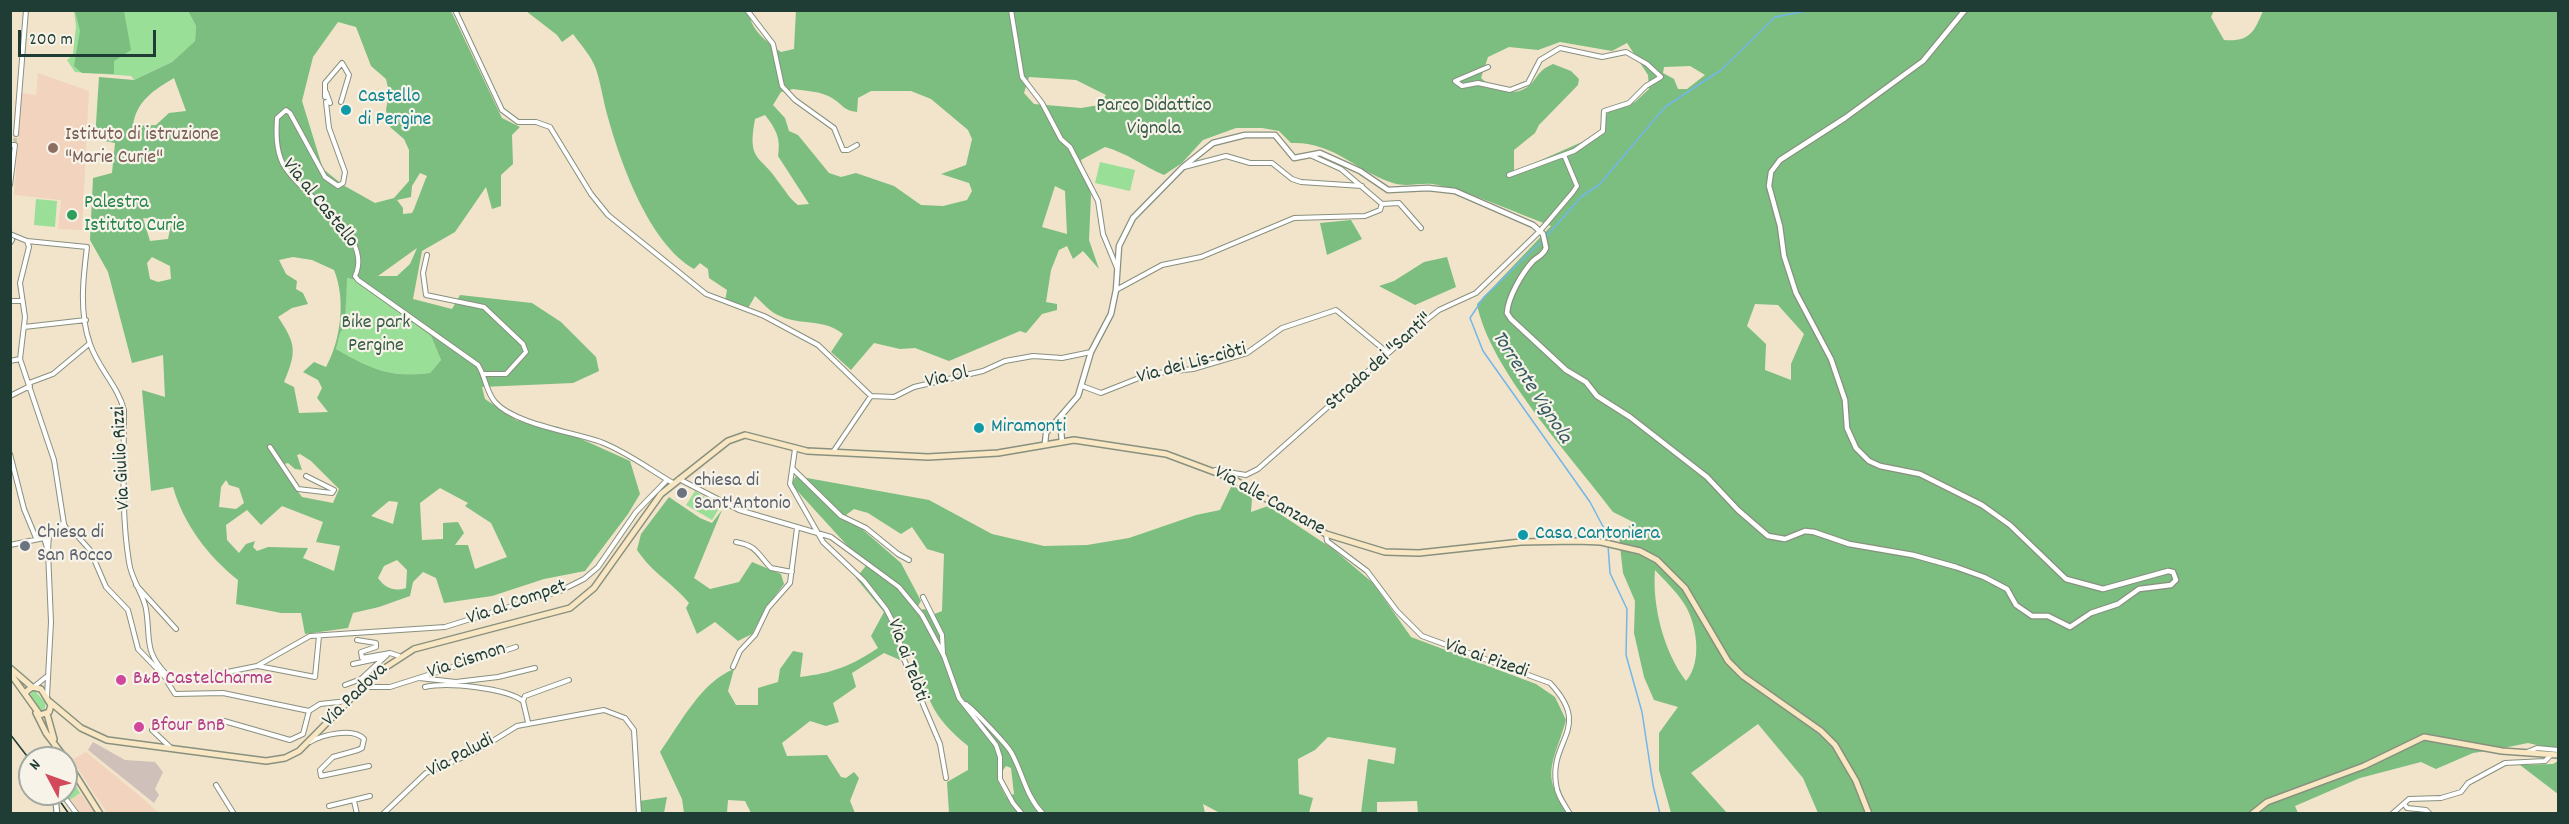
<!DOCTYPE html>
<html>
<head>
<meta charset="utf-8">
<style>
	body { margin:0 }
	#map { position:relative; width:2569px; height:824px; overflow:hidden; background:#f1e4ca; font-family:Dekko,sans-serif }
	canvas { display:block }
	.frame { position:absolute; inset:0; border:12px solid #1f3d34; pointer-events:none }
	.north { position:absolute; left:18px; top:746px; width:60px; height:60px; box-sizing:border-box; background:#f7f3e8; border:2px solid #a1aaa0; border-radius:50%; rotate:311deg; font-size:16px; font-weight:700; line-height:24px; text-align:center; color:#1f3d34 }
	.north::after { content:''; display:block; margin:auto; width:21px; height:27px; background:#d1495b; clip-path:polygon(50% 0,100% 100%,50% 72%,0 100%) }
	.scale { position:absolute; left:18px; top:30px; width:138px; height:27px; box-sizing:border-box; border:3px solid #1f3d34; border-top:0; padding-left:8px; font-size:18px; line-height:21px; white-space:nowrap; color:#1f3d34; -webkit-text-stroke:4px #f7f3e8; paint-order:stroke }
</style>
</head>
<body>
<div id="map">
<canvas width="2569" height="824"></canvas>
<div class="frame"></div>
<div class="north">N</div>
<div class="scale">200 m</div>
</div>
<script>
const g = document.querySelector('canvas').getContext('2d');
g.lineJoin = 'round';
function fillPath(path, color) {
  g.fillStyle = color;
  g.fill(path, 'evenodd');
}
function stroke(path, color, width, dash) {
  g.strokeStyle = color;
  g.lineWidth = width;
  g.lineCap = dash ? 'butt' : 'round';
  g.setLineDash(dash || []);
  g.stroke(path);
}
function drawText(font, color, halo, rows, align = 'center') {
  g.font = font + ' Dekko,sans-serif';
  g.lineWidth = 4.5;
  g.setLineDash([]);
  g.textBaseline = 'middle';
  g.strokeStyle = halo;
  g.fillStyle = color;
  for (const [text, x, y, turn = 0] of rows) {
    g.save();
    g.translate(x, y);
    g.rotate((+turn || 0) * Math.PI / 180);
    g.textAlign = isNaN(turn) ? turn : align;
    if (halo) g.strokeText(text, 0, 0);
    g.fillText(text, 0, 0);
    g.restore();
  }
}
fillPath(new Path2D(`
	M38,73L89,91L82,230L58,229L61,200L14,195L22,93L36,95Z
	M86,752L140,796L159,813H107L72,760Z
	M80,793L95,813H80L70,800Z`), '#f2d4be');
fillPath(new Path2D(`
	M93,742L125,760L155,762L163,772L155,789L159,795L154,803L88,750Z`), '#cfc0ba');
fillPath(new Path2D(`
	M74,11H188L196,26L195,41L172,62L134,80L131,76L75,72L67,60L73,55L76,26Z
	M1100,162L1135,170L1130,191L1095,183Z
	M36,199L57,201L55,227L34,225Z
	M346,278L355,280L431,336L441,360L430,373C390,378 371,369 336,349L346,308Z
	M695,491L720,507L712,520L686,505Z
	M34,690L46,703L44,711H39L29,696Z
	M66,778L73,781L80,793L70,800L65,794Z`), '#9adf97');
fillPath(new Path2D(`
	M796,10H2214L2211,17L2224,40C2250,42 2254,32 2263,11H2558V750L2528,743L2498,749L2424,735L2363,764L2266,801L2250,813H1871L1858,780L1836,744L1744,675L1729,660L1695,602L1658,559L1620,544L1619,536L1633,522L1613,512C1572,457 1489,369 1477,304L1551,226C1514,212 1476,194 1438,185C1422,181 1409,188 1393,183C1356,171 1333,141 1291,143L1279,131L1262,128H1236L1203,140L1182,163L1164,175C1143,166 1127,153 1105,147L1081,160L1091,195L1089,240L1099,269L1083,251L1073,259L1067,246L1059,250L1051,270L1046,302L1057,304V310L1042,314L1026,333L1020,331L949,361L915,348L900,349L874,343L851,370L831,352L843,334C823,318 802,326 780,316C771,313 762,302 755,296L747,310L725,301L727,290L709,278L708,269L700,263L694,269C649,244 620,162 607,114C603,100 601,84 596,69C592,57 581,45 573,34L562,42L557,35L526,11H749C750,30 766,41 781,52L794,49ZM1560,42L1612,51L1627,43L1648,75L1649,89L1635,102L1608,111L1600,134L1514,172V150L1535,133L1539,125L1578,85L1579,79L1571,71L1553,64C1541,69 1539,74 1532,83C1517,99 1495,91 1481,78L1488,57L1509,47L1538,50ZM1690,66L1705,75L1687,89H1678L1674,79L1663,73L1664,67ZM1029,77L1076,80L1106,95L1099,105L1081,108L1034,104L1024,93ZM793,89C806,91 821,91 832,98C842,104 844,111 857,112L858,98L871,91H911L931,99L968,130L972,139L966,165L941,174L969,183L972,191L967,200L943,206L921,205L894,186L856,173L841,177L829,173L798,135L789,131L785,118L773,105L781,92ZM765,115C776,129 781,138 778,156L809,204L798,205C789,198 787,193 780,184C760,153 747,163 755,119ZM1055,186L1065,191L1067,234L1042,227ZM1755,304L1778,305L1804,334L1791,364V380L1765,370L1766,344L1747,326Z
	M75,11H124L131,50L114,61V74L82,73L74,66L80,31Z
	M188,11H450L452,13L502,118L520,127L512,135L513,164L501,175V206L492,209L486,187L455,232L422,251L413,299L452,309L460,295L532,303L561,322L596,357L599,371L573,383L482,387L485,399L516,420L579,438L630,461L640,494L628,514L585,571L544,579L492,596L444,603L436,578L423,572L413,582L410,596L379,607L353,613L348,628L305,634L301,613H281L236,604L238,580C208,556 184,525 173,487L151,491L142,390L165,397L163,355L132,363L108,272L90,240L93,178L112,173L115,143L95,139L99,77L134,80L172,62L195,41L196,26ZM338,22L356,27L371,66L386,79L389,92L386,110L390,127L404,139L409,150V181L394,198L375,203L343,185L323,169L302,101L313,57ZM174,78L186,111L169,113L156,125L133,126C136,101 154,90 174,78ZM420,173L427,176L426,178L414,209L412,213L403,214V208L397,200L411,197L412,186ZM143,218L160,219L171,225L168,239L150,241ZM417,248L410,264L397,276H378ZM152,257L170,266L171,279L158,282L150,279L147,263ZM293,257L312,260L334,270C346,299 341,340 326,367L314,362L303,372L318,380L322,388L317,398L328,412L299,413L294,387L284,382C297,351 296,344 278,317L292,308L308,304L303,293L296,289L297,281L286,274L279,260ZM347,278L355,280L431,336L441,360L430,373C390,378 371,369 336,349L340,333L345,326ZM300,454L311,461L339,489L333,503L302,497L285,474L284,464L288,463L295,469L302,470L297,455ZM226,480L229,485L239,488L244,503L236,509L219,507L221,487ZM440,488L468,503L465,506L491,523L507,557L475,569L468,545H455L464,533L458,522L443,523V539L422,540L420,503ZM389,501L398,502L393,524L371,516ZM282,506L323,522L316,542L340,546L334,571L303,558L308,548L268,547L257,551L253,547L255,541L246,544L239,553L227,540L226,525L247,510L261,525ZM397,560L407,570L406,588C394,592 385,588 378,578L384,566Z
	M1351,220L1362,239L1327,255L1320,223Z
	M1447,257L1456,287L1415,305L1379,286L1394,281L1424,262Z
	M796,476L929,500L992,534L1044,546L1087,545L1129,538L1196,515L1220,510L1232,485L1252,498L1251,512L1268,506L1333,549L1373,583L1411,637L1536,684L1555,697L1566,720C1554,763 1538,777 1571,813H1418L1417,801L1377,802V813H1361L1368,759L1394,764L1396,748L1328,737L1315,750L1298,759L1299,794L1313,798L1309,813H1220L1203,804L1205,813H949L947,782L968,770V746C929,714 929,699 913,653L900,660L884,653L852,673L856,687L833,703L839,722L826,726L810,721L782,743L787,756L827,755L841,777L846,778L854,772L859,778L850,801L855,813H751L745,801L728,800L727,813H684L682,799L660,752C680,724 701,682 734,669L728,691L736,705H758V688L778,682L780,669L793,651L803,653L800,677C833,673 851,666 878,648L871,636L884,612L856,578L869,562L855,554L791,484ZM854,509L868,513L901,534L912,527L927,549L944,554L942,611L932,615L925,609L915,611L921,601L901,563L846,515ZM1006,766L1011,768L1014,794L1006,797L997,779Z
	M669,497L700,518L712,523L722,510L694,578L710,589L739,582L752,562L781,574L784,584L767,606L752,634L738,641L715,622L697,634L686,608L689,603C672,582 654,575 637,550L641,534Z
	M1620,546L1656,561L1684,588L1727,662L1820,732C1844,756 1855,783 1868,813H1818L1803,778L1758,724L1691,773L1727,813H1671L1659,770V733L1678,707L1654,700L1644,677L1634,633L1635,601L1623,573ZM1655,570C1664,580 1675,590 1683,602C1697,622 1703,662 1686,681C1664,652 1652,606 1655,570Z
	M2424,738L2492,750L2473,753L2436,769L2421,762L2360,778L2295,806L2298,813L2254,814L2268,803Z
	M2558,761V794L2520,765L2553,764Z
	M667,797L664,813H639V801Z`), '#7bbe80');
stroke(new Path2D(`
	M1546,237L1582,196L1599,185L1665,107L1721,70L1775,17L1811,10
	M1543,240L1484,297L1470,318L1483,351L1590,502L1607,534L1608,540
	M1608,545L1610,573L1627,609L1626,655L1642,712L1653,785L1660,814`), '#73b6e9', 1.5);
stroke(new Path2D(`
	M15,142L16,134`), '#c7c3ac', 4, [4, 2]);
const minor = new Path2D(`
	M455,10L502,110L518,122H536L550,127L591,194L608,215L706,294L764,316L818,345L871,396
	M747,10L773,44L782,86L795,100L834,128L843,150H848L857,145
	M1011,10L1022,77L1042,103L1061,139L1070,147L1098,201L1103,234L1117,268
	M1488,67L1455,81L1462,86L1478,83L1510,90L1528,83L1540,60L1560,48L1602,57L1626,52L1647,64L1661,77L1646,86L1629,103L1604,111L1603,131L1574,151L1509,175
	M326,92L330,103
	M325,97V83L342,63L349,75L341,102
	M326,102L329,128L345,172L343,183L338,186L325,177L290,113L286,110L277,118C276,134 276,150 283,164C301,197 375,234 355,276L358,280L478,365C486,377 485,390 495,402C514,424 573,432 601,442C627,452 649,469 673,483
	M16,134L26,10
	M10,145H15L10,185
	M1310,155L1341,169L1382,204
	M1184,167L1226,156L1250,163H1272L1292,179L1301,182L1362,186
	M10,234L27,241L87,247C83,278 79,313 90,344C98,368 118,386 124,410C124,461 121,513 129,562C131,579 143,593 146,609C151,640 143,651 168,676
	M27,241L29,247L20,283L25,317L20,359L54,460L64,524
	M10,243L12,240
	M427,255L423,273L426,295L484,307L523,344L526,352L506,374H484
	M1116,290L1162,265L1201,257L1294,218L1365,216L1380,210L1382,204L1399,203L1421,228
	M10,301H21
	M24,327L86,320
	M10,361L20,359
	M29,383L53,374L89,344
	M1082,386L1101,393L1149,374L1193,369L1247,353L1282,328L1336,310L1388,353
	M10,396L30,386
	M270,447L298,489L332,493L334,490L306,476
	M795,449L790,484L823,542L864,581L886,609L897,630L903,657L940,744L946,778
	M833,452L871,396L894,397L914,387L983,371L1005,361L1033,356L1062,358L1091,352
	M10,454L24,509L36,538
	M793,469L841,516L866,528L898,554L909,560
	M1215,470L1246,475L1258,469L1420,325L1439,310L1476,293L1540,231L1573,192L1577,186L1564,155
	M679,479L739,510L831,537L899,587L922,615L944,656L959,698L996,745L1000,757V779L1013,803L1022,814
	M62,524L65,526L62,529L60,525Z
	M64,528L73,531L90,550L106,587L128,610L138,649L165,677L183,681L257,666L310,636L445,627L560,591L584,579L598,567L636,512L667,480
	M1326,534L1327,541L1367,571L1397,611L1422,636L1550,683C1593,729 1549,739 1556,784C1557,795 1564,804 1570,814
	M44,538L48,551L51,622L47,696
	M736,542C758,546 757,554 771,568L792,572
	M10,545L44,538L60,528
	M48,550L49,535
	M136,585L176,629
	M923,597L942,635L943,653
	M357,640L376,643V647L361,652L362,658L390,653L399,656
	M353,664L381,658
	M258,666L315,677L319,636
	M733,667L740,651L755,635L768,608L790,583L797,528
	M169,676L168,683L175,694L223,693L309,711L303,734L290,740L224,721
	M419,678L456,682L498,677L535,668
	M345,685L361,679L387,655
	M35,686L46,677
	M362,687H390L516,647
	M425,687C448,682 506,688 523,701
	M966,704C974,710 1007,745 1011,752C1023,773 1025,795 1043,814
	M309,711L320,704L348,701
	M528,722L523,701L525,696L569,680
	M152,730L172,749
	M310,742C322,735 353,727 364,739L362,748L358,750L333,757L320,770L321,776L369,766
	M2527,752L2537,748L2558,750
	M216,785L234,814
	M62,794L77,814
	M354,801L357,814
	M2405,805L2407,808L2426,810L2430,814
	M329,806L370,796
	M383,814L426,773L475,752L517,726L604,710L625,718L634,730L639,814
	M2392,814L2409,799L2441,798L2461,792L2468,783L2505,763L2545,761L2552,754`);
const tertiary = new Path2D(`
	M1060,418L1062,442
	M1045,444L1046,433L1078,396L1091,352L1111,314L1116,290L1119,246L1133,218L1183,167L1213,143L1245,135H1275L1294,158L1320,153L1360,171L1388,190L1428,188L1455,191L1533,225L1543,234L1546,248C1543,256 1538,256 1533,261C1522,273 1508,297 1507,313L1511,319L1566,370L1586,382L1597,396L1630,417L1707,477L1738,510L1768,536L1785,539L1805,531L1814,532L1849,544L1913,555L1956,567L1984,577L2007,589L2016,605L2032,616H2048L2070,627L2091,613L2118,604L2139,589L2171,585L2176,580L2173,572L2168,571L2103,589L2066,579L2010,525L1982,505L1920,474L1880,466L1869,461L1856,448L1847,428L1845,400L1831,359L1796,293L1784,256L1780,226L1769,186L1771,172L1780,160L1845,118L1923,61L1965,10
	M55,747L58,758
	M55,794L57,814`);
const secondary = new Path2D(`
	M10,668L32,687
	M10,673L40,715L49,712L51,705L41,689L32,687L26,692
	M50,702L81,728L107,740L266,761L285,758L299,751L374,675L414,649L570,608L594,588L661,494L728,441L745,435L807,451L928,457L998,453L1074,440L1166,454L1233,479L1326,534L1385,552L1419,553L1521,542L1577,541L1601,542L1640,551L1657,560L1685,588L1728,661L1743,676L1821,731L1835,745L1856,781L1869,814
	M36,713L46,733L65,758
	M47,714L54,739
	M66,760L100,814
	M2252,814L2267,802L2364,766L2424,737L2502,751L2558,755`);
stroke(minor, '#88907f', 6);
stroke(tertiary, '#88907f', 7);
stroke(secondary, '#88907f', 8);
stroke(minor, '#fff', 4);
stroke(tertiary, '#fff', 4.5);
stroke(secondary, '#f9e7c3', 5);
stroke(new Path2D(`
	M10,734L30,760
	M55,794L69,814`), '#1f3d34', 1.5);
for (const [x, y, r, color] of [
	[346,110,6,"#0f9aa8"],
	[53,148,6,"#8d6e63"],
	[72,215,6,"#2e9e5b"],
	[979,428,6,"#0f9aa8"],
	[682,493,6,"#6b7280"],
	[1523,535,6,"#0f9aa8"],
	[25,546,6,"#6b7280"],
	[121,680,6,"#d1479c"],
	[139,727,6,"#d1479c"]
]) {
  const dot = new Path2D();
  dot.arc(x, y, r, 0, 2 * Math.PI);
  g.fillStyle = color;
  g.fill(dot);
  stroke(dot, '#f7f3e8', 2);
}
drawText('20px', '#0d838f', '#f7f3e8', [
	["Castello",358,98],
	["di Pergine",358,121],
	["Miramonti",991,428],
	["Casa Cantoniera",1535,535]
], 'left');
drawText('20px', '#385d48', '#f7f3e8', [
	["Parco Didattico",1154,107],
	["Vignola",1154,130],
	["Bike park",376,324],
	["Pergine",376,347]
]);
drawText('20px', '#785e54', '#f7f3e8', [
	["Istituto di istruzione",65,136],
	["\"Marie Curie\"",65,159]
], 'left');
drawText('20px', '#27864d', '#f7f3e8', [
	["Palestra",84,204],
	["Istituto Curie",84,227]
], 'left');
drawText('20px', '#1f3d34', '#f7f3e8', [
	["Via al Castello",319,204,51],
	["Strada dei \"Santi\"",1380,363,-42],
	["Via dei Lis-ciòti",1192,365,-15],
	["Via Ol",947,379,-13],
	["Via Giulio Rizzi",123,458,-93],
	["Via alle Canzane",1269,502,29],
	["Via al Compet",517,604,-19],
	["Via ai Pizedi",1486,660,19],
	["Via ai Telòti",906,661,70],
	["Via Cismon",467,662,-18],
	["Via Padova",356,696,-44],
	["Via Paludi",461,757,-28]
]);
drawText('20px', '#5b616d', '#f7f3e8', [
	["chiesa di",694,482],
	["Sant'Antonio",694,505],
	["Chiesa di",37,534],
	["San Rocco",37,557]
], 'left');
drawText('20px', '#b23c85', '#f7f3e8', [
	["B&B CastelCharme",133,680],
	["Bfour BnB",151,727]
], 'left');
drawText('italic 21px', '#345b61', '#f7f3e8', [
	["Torrente Vignola",1530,388,57]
]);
</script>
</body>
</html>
